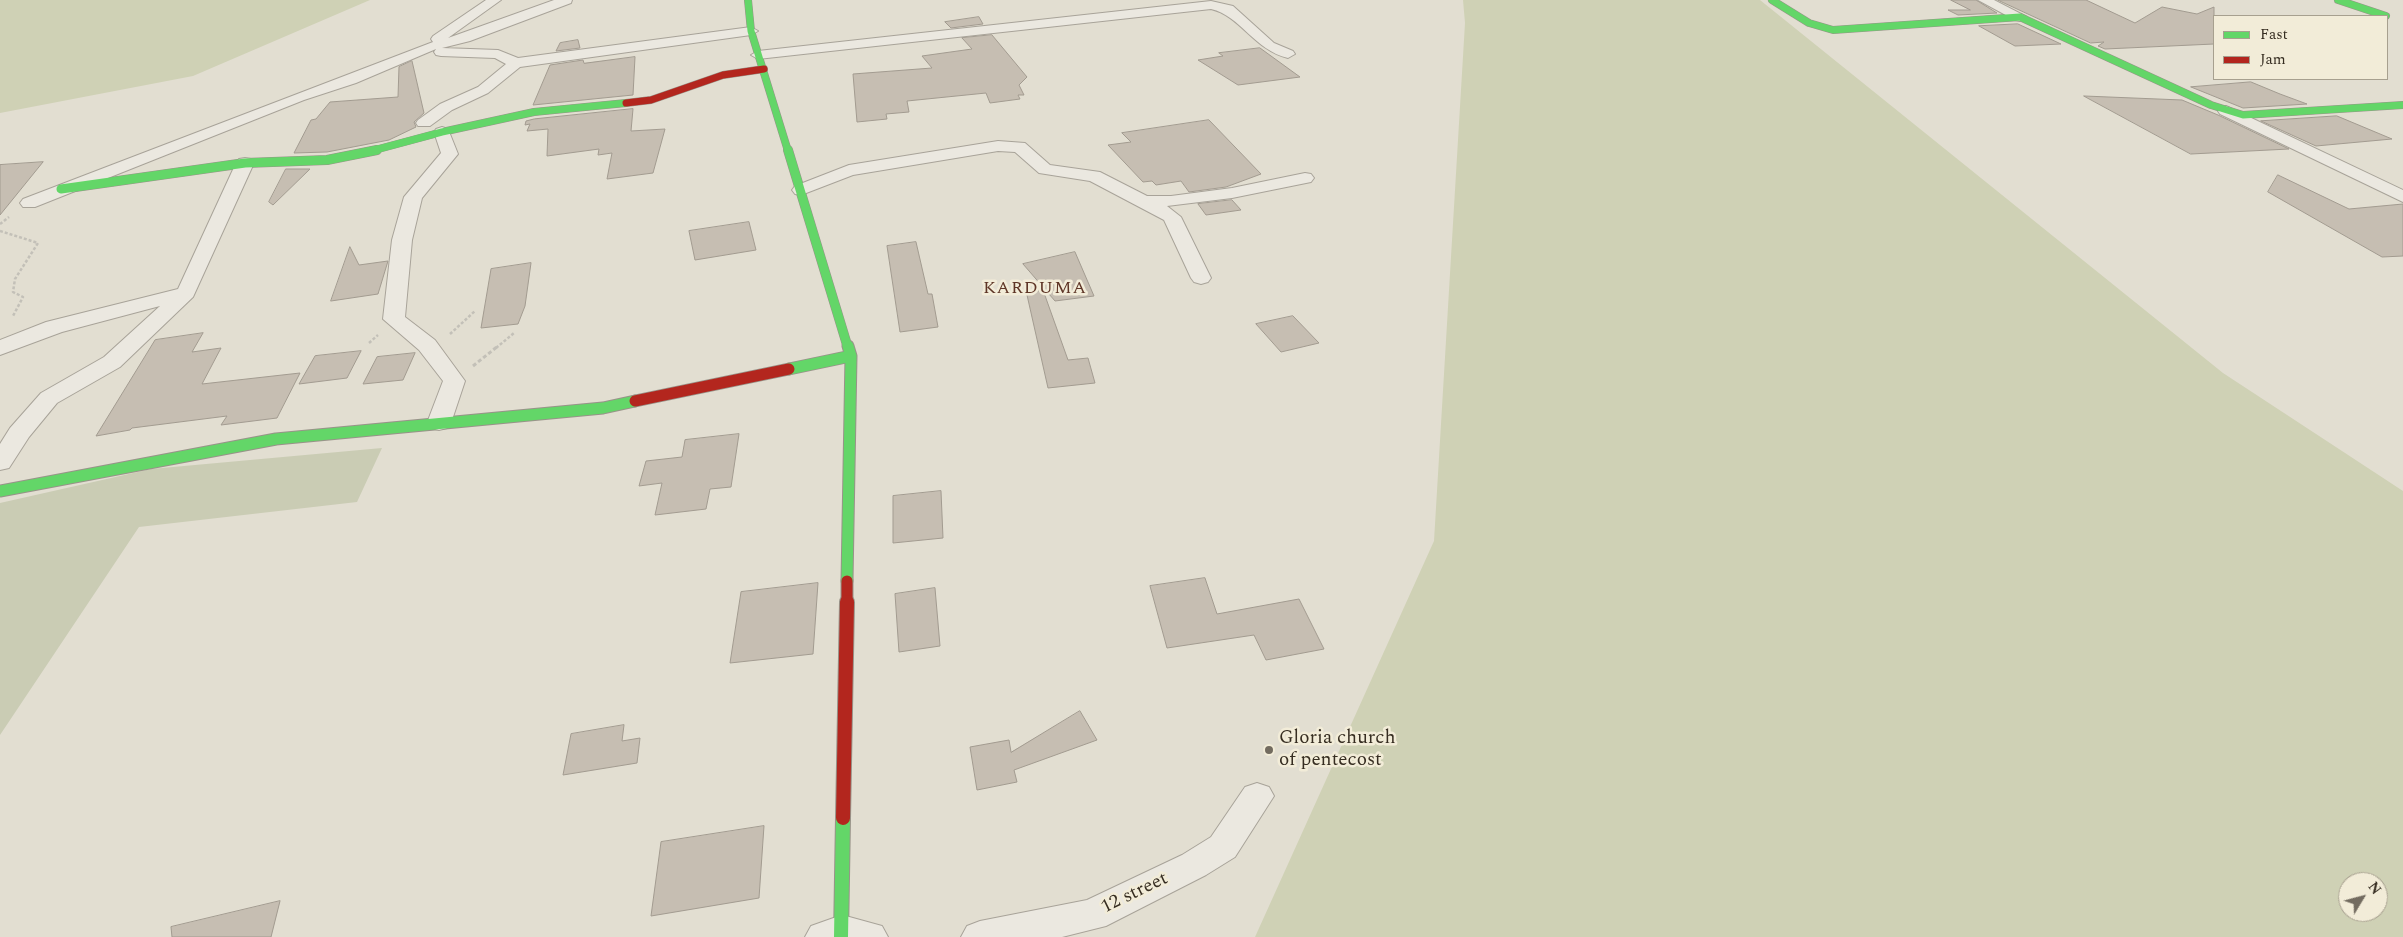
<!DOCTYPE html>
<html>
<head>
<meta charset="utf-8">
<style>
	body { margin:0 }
	#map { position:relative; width:2403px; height:937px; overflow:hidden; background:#e2ded1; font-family:Spectral,serif }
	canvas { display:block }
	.legend { position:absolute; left:2213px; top:15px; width:175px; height:65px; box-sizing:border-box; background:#f2ecd8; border:1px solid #a7a08f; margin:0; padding:6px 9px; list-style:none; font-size:15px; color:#362d21 }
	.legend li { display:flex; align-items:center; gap:10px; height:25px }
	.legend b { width:25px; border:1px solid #a7a08f }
	.north { position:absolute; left:2338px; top:872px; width:50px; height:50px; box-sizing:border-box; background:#f2ecd8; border:1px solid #a7a08f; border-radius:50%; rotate:53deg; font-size:14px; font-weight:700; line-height:20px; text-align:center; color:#362d21 }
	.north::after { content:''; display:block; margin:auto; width:18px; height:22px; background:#726b5f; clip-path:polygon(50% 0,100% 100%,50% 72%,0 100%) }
</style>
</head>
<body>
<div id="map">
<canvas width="2403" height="937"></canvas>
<ul class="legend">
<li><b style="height:6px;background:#63d668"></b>Fast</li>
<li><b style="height:6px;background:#b3261e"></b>Jam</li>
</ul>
<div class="north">N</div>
</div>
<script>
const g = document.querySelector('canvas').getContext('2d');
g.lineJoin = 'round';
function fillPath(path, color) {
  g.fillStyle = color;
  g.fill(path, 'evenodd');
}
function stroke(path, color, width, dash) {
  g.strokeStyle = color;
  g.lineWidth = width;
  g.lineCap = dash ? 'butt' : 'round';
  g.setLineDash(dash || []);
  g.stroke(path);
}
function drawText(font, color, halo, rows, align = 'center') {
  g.font = font + ' Spectral,serif';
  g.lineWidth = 5;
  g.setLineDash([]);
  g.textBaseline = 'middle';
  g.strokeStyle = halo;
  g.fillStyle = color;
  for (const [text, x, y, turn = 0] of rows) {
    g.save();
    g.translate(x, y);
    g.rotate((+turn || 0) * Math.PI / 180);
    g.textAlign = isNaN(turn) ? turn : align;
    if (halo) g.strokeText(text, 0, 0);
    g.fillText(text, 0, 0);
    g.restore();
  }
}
fillPath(new Path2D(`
	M0,0H370L193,76L0,113Z
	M1463,0H1760L2223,373L2403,491V937H1255L1434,541L1465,23ZM2348,882H2378V912H2348Z`), '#cfd1b5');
fillPath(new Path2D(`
	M382,448L357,502L139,527L0,735V503L151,469Z`), '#caccb4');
const building = new Path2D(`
	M1951,0H1976L1997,13L1958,15L1948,10H1970Z
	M1998,0H2086L2135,23L2162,7L2197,14L2214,7V44L2105,49L2098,46L2104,42L2091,43Z
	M979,17L983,24L951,28L945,22Z
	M2018,24L2061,44L2015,46L1979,26Z
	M992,35L1027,77L1019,85L1024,95H1018L1020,99L990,103L986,93L907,101L909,112L886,114L887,119L857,122L853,74L932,68L922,56L972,49L962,38Z
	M578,40L580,48L556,51L560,43Z
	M1260,48L1300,77L1238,85L1198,60L1223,56L1219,53Z
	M635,57L633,95L533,105L550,65L583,60L584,63Z
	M412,61L424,113L414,122L416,127L389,140L327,152L294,153L311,120L316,119L330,102L398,97L399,67Z
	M2251,82L2280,94L2307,104L2243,108L2191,87Z
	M2084,96L2182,100L2218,115L2289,149L2191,154Z
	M633,109L631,131L665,129L653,173L607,179L612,153L598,155L599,149L547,156L548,129L527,131L530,124L525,125L526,121L534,119Z
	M2337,116L2392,139L2316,146L2261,121Z
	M1209,120L1261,174L1226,187L1189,192L1181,181L1156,185L1152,181L1143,182L1108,145L1131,142L1122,133Z
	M43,162L0,215V165Z
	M286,169H310L273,205L269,202Z
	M2278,175L2349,209L2403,204V256L2382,257L2268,192Z
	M1232,200L1241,210L1206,215L1198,204Z
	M749,222L756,250L695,260L689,231Z
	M916,242L928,294H932L938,327L900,332L887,246Z
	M350,247L359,265L388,261L378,294L331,301Z
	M1075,252L1094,296L1055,301L1023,264Z
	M531,263L525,306L518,324L481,328L491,269Z
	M1043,290L1068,360L1088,358L1095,383L1048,388L1027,295Z
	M1293,316L1319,343L1281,352L1256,324Z
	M203,333L192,352L221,348L202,384L300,373L277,418L221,425L227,416L132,428L130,430L96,436L155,340Z
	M361,351L347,378L299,384L315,356Z
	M415,353L403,380L363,384L377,357Z
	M739,434L731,487L710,489L706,509L655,515L662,483L639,486L646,461L682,457L685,440Z
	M941,491L943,538L893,543V496Z
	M1205,578L1217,614L1299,599L1324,649L1266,660L1254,635L1167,648L1150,586Z
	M818,583L813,654L730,663L741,592Z
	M935,588L940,646L899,652L895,594Z
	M1080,711L1097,740L1014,770L1017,782L977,790L970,747L1009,740L1011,752Z
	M624,725L622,741L640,738L637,763L563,775L571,734Z
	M764,826L759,898L651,916L661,842Z
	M280,901L271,937H172L171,927Z`);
fillPath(building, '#c6beb2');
stroke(building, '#a29b90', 1);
const street = new Path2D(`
	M486,0H501L448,38L554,0H572L571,3L470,41L442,48L498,50L518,58L751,27L758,31L751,35L520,67L488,93L452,110L430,126H418L416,123L418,120L440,104L478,87L506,64L495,58L441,56L436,55L434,52L436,49L356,83L304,100L35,207H23L20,203L23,199L433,42L431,39L433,36Z
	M1978,0H1994L2027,17L2020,21L2015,20Z
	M1211,1L1233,6L1274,43L1293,51L1295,54L1288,58C1254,50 1241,16 1211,9L758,59L751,55L758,51Z
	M2226,106L2403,190V202L2220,114L2218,111L2220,108Z
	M442,127L448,129L458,154L422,198L412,240L405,317L435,340L465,381L451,423L447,428L439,430L431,428L427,423L443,381L419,350L383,319L392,240L404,197L441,153L434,132L436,129Z
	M998,141L1025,143L1050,165L1100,172L1147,196H1171L1232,188L1305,173L1311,174L1314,178L1311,182L1232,198L1167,206L1181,217L1211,278L1208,282L1201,284L1194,282L1191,278L1164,220L1090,181L1039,173L1015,152L998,151L853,175L801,195L795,194L792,190L795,186L849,165Z
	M245,158L251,159L254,163L193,297L120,367L57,403L29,437L9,468L0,470V444L10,428L41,393L104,357L160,306L62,332L0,355V340L46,322L178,289L236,163L239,159Z
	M1257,783L1269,787L1274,796L1235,857L1206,875L1106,926L1062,937H961L967,926L980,921L1087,900L1182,855L1211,837L1245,787Z
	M842,915L882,926L888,937H805L811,926Z`);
const fastFar3 = new Path2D(`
	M748,0L751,31L788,151
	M1772,0L1809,23L1833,30L2020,17L2211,105L2243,115L2403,105
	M2338,0L2386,16
	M371,151L442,132L534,112L626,103`);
const fastFar2 = new Path2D(`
	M788,150L848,348
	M61,189L245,163L327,160L377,150`);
const fastFar1 = new Path2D(`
	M789,369L851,356
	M0,491L276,439L603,408L635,401
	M847,581L851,356L848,346`);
const fast = new Path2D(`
	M841,937L843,818`);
const jamFar2 = new Path2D(`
	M626,103L651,100L723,75L764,69`);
const jamFar1 = new Path2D(`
	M635,401L789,369
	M847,604V581`);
const jam = new Path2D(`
	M843,818L847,602`);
stroke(street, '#a8a399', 2);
stroke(fastFar3, '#989389', 8);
stroke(fastFar2, '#989389', 10);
stroke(fastFar1, '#989389', 13);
stroke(fast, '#989389', 16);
stroke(jamFar2, '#989389', 8);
stroke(jamFar1, '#989389', 13);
stroke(jam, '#989389', 16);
stroke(new Path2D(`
	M0,224L9,217
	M0,231L38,243L15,279L13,292L23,297L13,316
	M450,334L475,311
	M369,343L378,335
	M496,348L514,333`), '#c3c0b8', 2.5, [3, 2]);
stroke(new Path2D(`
	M473,366L498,346`), '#c3c0b8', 3, [4, 2.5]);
fillPath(street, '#ebe8e0');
stroke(fastFar3, '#63d668', 7);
stroke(fastFar2, '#63d668', 9);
stroke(fastFar1, '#63d668', 11);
stroke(fast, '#63d668', 14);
stroke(jamFar2, '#b3261e', 7);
stroke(jamFar1, '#b3261e', 11);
stroke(jam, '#b3261e', 14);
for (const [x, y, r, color] of [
	[1269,750,5,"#726b5f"]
]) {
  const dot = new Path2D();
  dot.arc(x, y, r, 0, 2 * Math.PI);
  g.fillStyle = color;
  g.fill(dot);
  stroke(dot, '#f2ecd8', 2);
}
g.letterSpacing = '1px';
drawText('18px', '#5e3526', '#f2ecd8', [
	["KARDUMA",1035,289]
]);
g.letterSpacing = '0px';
drawText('19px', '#362d21', '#f2ecd8', [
	["Gloria church",1279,739],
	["of pentecost",1279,761]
], 'left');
drawText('19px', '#362d21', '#f2ecd8', [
	["12 street",1135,894,-26]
]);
</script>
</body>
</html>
